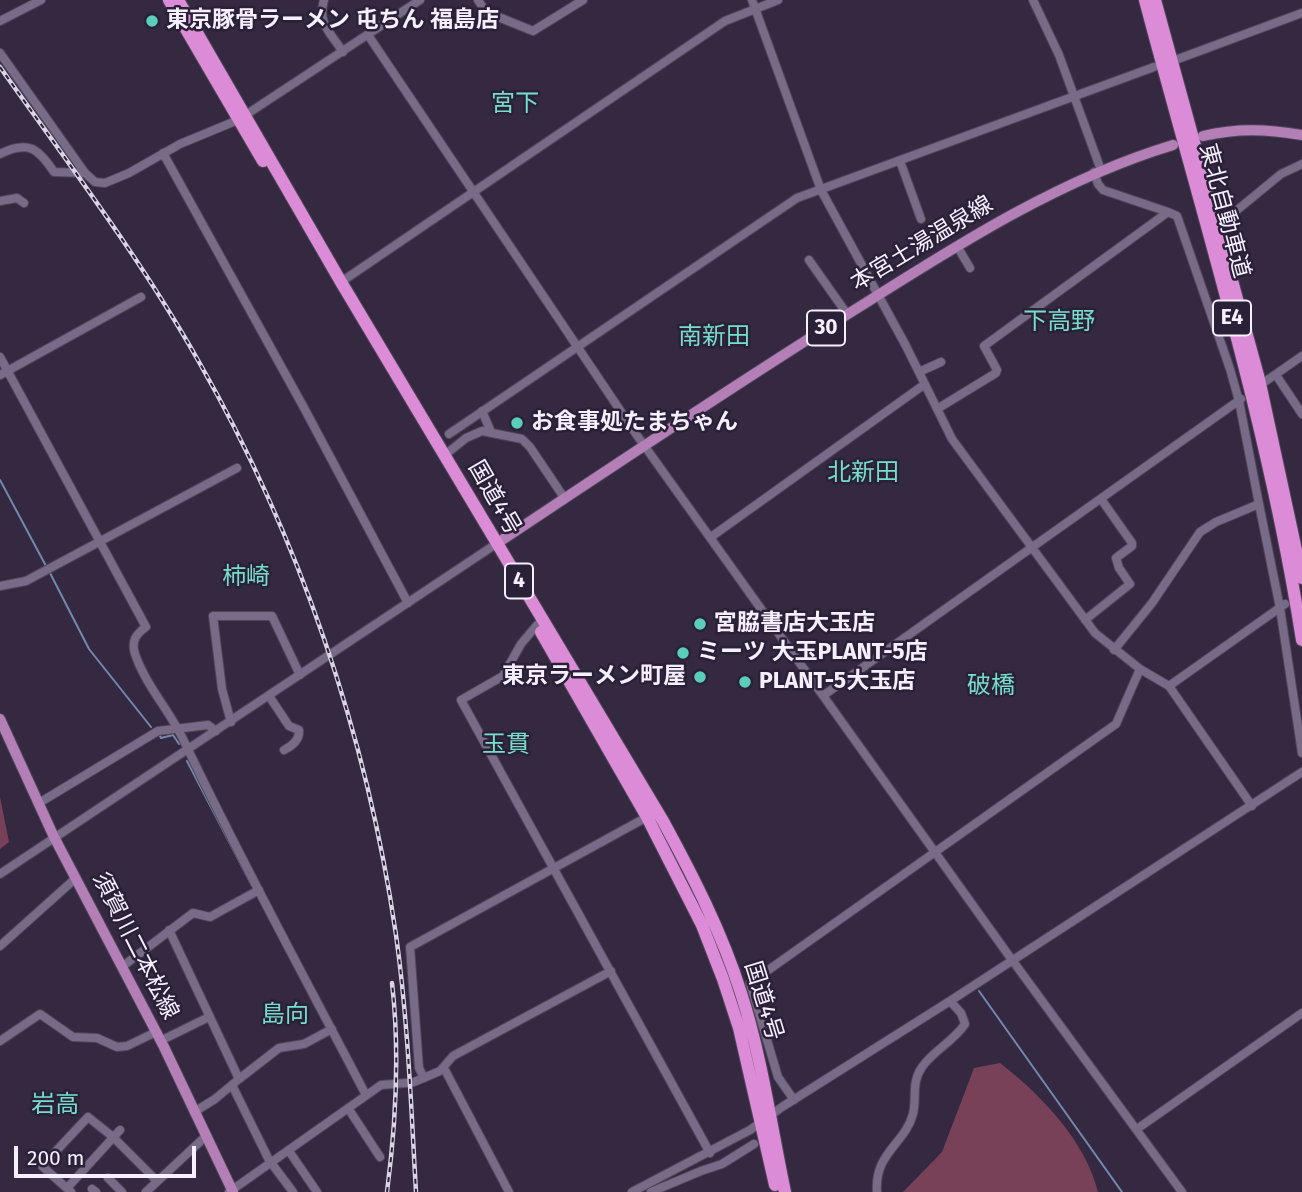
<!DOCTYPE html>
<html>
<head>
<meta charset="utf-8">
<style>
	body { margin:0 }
	#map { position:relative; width:1302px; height:1192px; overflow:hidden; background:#342941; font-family:"Fira Sans",sans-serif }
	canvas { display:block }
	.scale { position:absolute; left:14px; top:1146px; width:182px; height:32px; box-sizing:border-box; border:4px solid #f5efff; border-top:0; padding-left:9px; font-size:21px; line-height:24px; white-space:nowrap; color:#f5efff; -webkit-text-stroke:5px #2a2037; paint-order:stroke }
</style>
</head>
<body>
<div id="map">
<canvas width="1302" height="1192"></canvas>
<div class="scale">200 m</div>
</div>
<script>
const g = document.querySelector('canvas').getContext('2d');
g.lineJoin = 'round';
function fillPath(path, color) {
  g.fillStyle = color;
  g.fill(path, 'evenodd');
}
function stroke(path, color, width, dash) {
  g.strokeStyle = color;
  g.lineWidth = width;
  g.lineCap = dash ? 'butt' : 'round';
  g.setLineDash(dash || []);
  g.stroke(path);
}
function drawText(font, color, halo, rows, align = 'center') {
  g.font = font + ' "Fira Sans","Noto Sans JP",sans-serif';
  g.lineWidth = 5;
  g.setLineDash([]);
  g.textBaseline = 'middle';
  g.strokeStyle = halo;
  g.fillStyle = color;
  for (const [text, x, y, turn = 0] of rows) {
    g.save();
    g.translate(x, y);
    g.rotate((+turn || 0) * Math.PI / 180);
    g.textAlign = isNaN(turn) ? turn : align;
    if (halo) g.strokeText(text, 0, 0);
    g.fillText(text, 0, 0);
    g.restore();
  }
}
fillPath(new Path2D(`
	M0,797L9,842L0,849Z
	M1000,1063C1041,1095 1085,1140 1098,1192H903L942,1152L974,1068Z`), '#784158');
stroke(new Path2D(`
	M0,480L46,566
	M49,571L89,649L151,727
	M160,736L161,738L173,735L179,744
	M187,761L252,886
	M979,991L1122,1192`), '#7389ac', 2);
const minor = new Path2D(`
	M324,0C317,24 331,33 343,52
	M478,0L486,12L533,31L583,0
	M752,0L821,190L906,346L952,439L1095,633L1140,669L1169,686L1252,806
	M1033,0L1059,55L1101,170
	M0,21L41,0
	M368,35L636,434L1007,953L1182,1192
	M0,53L85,173L95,182L105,183L129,173L180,144L238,120L420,0
	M1178,59L1302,13
	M163,153L303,406L408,603
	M0,154C28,140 38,148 54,172L85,173
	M900,161L921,219
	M1094,172L1098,184L1103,190L1168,212
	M0,201L17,198L24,203
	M1236,211L1281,174L1302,164
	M957,246L970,268
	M809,260L847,314
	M341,282L725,21L778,0
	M0,357L146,627C136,634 131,641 135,654C146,686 170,711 184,741C241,861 305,978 366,1095
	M919,372L941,362
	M0,375L141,297
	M1276,375L1302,414
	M1266,381L1302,356
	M937,409L996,373L997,370L984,346L1168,212L1177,216L1230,369L1239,401L1259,504L1216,522L1200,532L1152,603L1114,650
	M482,411L491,432
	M449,434L797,198L1154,67
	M445,455L466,438L482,431L522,439L530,447L565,499
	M1259,504L1280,608L1302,753
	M711,537L925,384
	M0,586L26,581L237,468
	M1085,620L1130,584L1119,568L1116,558L1132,546V543L1101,499
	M537,625L521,644L503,676L461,700L710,1153
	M1169,686L1285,604
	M824,695L1241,399
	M269,696L289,726L299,730C300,740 292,746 284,750
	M231,722L222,689L213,616H272L300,675
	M39,803L158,731L208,725L216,731
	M0,874L496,544
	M169,930L239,1079L215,1099L194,1112
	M0,946L76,878
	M123,966L193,913L210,917L259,890
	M0,1041L40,1014L73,1037L97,1038L117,1047L127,1046L156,1032
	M160,1041L209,1017
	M444,1068L509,1192
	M424,1078L419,1068L410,947L647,817
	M239,1079L279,1048L304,1044L332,1029
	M414,1082L440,1071L453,1056L611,971
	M232,1085L269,1160L293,1192
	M794,1100L778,1077L750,983L1116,724L1140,669
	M348,1108L380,1157
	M1137,1129L1302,1013
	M289,1151L317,1192
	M108,1178L122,1192
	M68,1187L120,1130
	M92,1189L96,1192
	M71,1192L42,1166L88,1117L113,1137L157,1181
	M146,1192L205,1137
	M229,1192L381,1085L406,1083
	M632,1192L750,1130L782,1107L950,1001L1302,772
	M651,1192L701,1171L722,1164L754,1144
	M877,1192C874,1153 905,1144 913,1114C917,1097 911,1083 922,1067C934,1050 954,1041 965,1024L961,1013L950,1001`);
const major = new Path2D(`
	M1203,136C1237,128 1267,129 1302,135
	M496,544C618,463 740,381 864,304C962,242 1061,179 1173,145
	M0,719L54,837L164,1047L233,1192`);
const highway = new Path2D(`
	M169,0L263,161
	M178,0L341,282L663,821C693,876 722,933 741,993C762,1058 771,1126 785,1192
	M1145,0C1201,212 1268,422 1302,640
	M1155,0L1259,379L1302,578
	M541,632L647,817L702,925L723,979L739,1028L775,1185`);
stroke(minor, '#50465b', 10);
stroke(major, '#50465b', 12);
stroke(highway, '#50465b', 14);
stroke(minor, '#776b87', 8);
stroke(major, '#b47fb6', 10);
stroke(highway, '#dc8cd6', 12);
const rail = new Path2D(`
	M0,67C68,163 141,259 199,362C299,537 367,735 396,935C408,1020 411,1106 416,1192
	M387,1192C396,1123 400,1052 392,983`);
stroke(rail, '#dad4e5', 4.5);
stroke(rail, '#2a2037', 2, [5]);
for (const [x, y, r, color] of [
	[152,21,7,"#5bcebb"],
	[517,423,7,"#5bcebb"],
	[700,624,7,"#5bcebb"],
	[683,653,7,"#5bcebb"],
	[700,677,7,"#5bcebb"],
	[745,682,7,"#5bcebb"]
]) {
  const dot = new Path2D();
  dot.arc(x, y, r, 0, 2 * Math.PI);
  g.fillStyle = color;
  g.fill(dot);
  stroke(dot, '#2a2037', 2.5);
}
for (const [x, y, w] of [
	[1232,318,38],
	[826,328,38],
	[519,581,28]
]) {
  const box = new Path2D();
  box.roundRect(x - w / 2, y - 17.5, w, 35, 5);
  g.fillStyle = '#2a2037';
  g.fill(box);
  stroke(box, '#f5efff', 2);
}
drawText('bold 21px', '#f5efff', null, [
	["E4",1232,318],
	["30",826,328],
	["4",519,581]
]);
drawText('bold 23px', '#f5efff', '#2a2037', [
	["東京豚骨ラーメン 屯ちん 福島店",166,21],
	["お食事処たまちゃん",531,423],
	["宮脇書店大玉店",714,624],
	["ミーツ 大玉PLANT-5店",697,653],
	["東京ラーメン町屋",686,677,"right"],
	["PLANT-5大玉店",759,682]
], 'left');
drawText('23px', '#f5efff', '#2a2037', [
	["東北自動車道",1224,211,75],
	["本宮土湯温泉線",922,244,-31],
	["国道4号",494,498,60],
	["須賀川二本松線",135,946,63],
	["国道4号",763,1001,73]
]);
drawText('24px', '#77ddcb', '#2a2037', [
	["宮下",515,104],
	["下高野",1059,322],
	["南新田",714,337],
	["北新田",863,473],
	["柿崎",246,577],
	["破橋",991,686],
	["玉貫",506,745],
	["島向",285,1015],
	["岩高",55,1105]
]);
</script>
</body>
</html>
